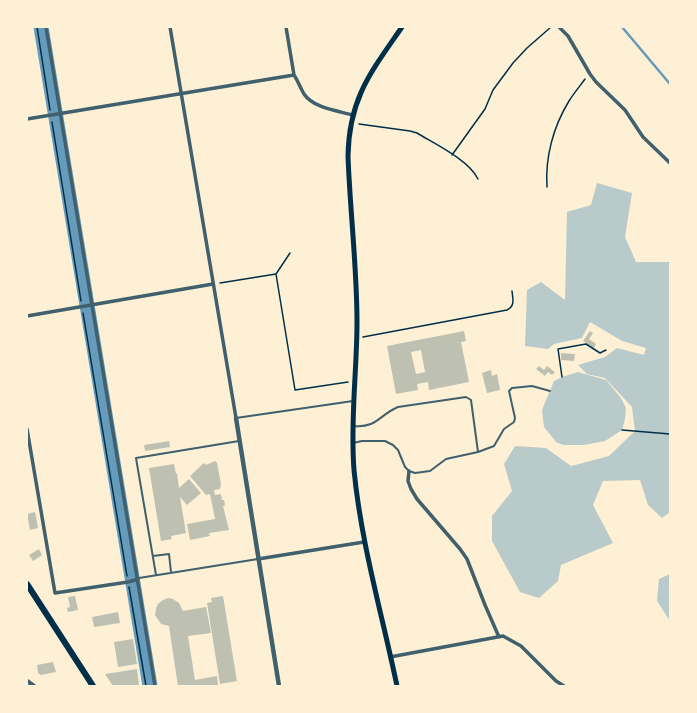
<!DOCTYPE html>
<html>
<head>
<meta charset="utf-8">
<style>
	body { margin:0 }
	#map { position:relative; width:697px; height:713px; overflow:hidden; background:#fdf0d5; font-family:Poppins,sans-serif }
	canvas { display:block }
	.frame { position:absolute; inset:0; border:28px solid #fdf0d5; pointer-events:none }
</style>
</head>
<body>
<div id="map">
<canvas width="697" height="713"></canvas>
<div class="frame"></div>
</div>
<script>
const g = document.querySelector('canvas').getContext('2d');
g.lineJoin = 'round';
function fillPath(path, color) {
  g.fillStyle = color;
  g.fill(path, 'evenodd');
}
function stroke(path, color, width, dash) {
  g.strokeStyle = color;
  g.lineWidth = width;
  g.lineCap = dash ? 'butt' : 'round';
  g.setLineDash(dash || []);
  g.stroke(path);
}
fillPath(new Path2D(`
	M597,183L632,193L625,237L636,262H670V512L662,518L648,505L640,480L603,481L593,505L613,543L561,565L558,581L539,598L520,592L492,541V516L512,491L504,464L515,446L546,448L571,466L609,456L635,431L632,407L605,378L587,374L578,365L605,357L617,348L644,355L646,348L622,341L590,322L582,338L554,344L548,349L525,346L527,290L541,282L565,300L567,212L591,205Z
	M578,372L606,380L621,398L626,408L625,419L622,430L605,441L584,445H563L556,442L544,427L542,410L554,381L562,377Z
	M670,574V621L657,601L659,579Z`), '#b9caca');
stroke(new Path2D(`
	M622,27L670,84`), '#669bbc', 2.5);
stroke(new Path2D(`
	M41,27L150,686`), '#669bbc', 15);
fillPath(new Path2D(`
	M464,331L466,341L461,342L469,382L429,390L428,382L417,384L418,390L396,394L387,346ZM421,350L425,372L416,374L411,352Z
	M590,331L593,333L589,339L596,344L594,348L583,341Z
	M561,353L575,354L574,361L561,360Z
	M539,366L544,370L547,366L555,372L552,375L548,372L545,376L536,369Z
	M491,370L492,376L497,374L500,390L487,393L482,373Z
	M169,441L170,447L145,451L144,445Z
	M215,461L217,463L221,484L220,489L214,490L215,495L221,494L222,500H224L225,505L223,506L229,530L209,533L210,536L190,540L187,524L215,519L210,494L206,495L190,476L204,463L206,465Z
	M174,464L176,474L177,473L179,488L189,479L201,493L187,505L180,497L186,533L171,536L172,539L161,541L149,468Z
	M35,512L38,528L30,530L27,514Z
	M39,549L42,555L33,561L29,555Z
	M75,596L78,610L68,612L67,608L70,607L68,597Z
	M223,596L237,681L220,684L207,603L212,602L211,598Z
	M168,598L173,599L179,603L183,611L206,607L211,633L188,636L195,680L217,676L218,685L210,686H178L169,626L161,624L155,615L156,608L158,604L163,600Z
	M118,612L120,623L94,627L92,617Z
	M133,639L137,664L118,667L114,642Z
	M53,662L56,672L41,675L38,673L37,665Z
	M137,669L139,686H113L105,674Z`), '#bec0b2');
stroke(new Path2D(`
	M37,27L50,110
	M52,122L81,301
	M359,124L410,131L417,133C435,144 469,160 478,179
	M452,155L485,109L493,90L513,63L527,48L551,27
	M547,187C545,158 553,127 569,101C574,93 580,86 585,79
	M276,274L290,253
	M220,283L276,274L295,390L348,382
	M83,313L127,576
	M363,337L507,310C515,306 513,300 512,291
	M562,377L558,349L586,344L600,353L606,350
	M622,430L670,434
	M129,587L146,686`), '#003049', 1.5);
stroke(new Path2D(`
	M236,418L353,401
	M354,426C377,428 379,415 398,407L466,397L471,400L478,452
	M353,443L362,441H385L393,445L398,450L405,467L409,471L415,473L430,471L446,459L478,452L494,446L504,429L514,422L515,418L509,391L512,388L532,386L550,391
	M153,556L169,554L171,572
	M156,575L136,458L239,441
	M139,578L258,559`), '#3f606c', 2);
stroke(new Path2D(`
	M46,27L155,686
	M170,27L236,418
	M286,27L294,75C298,81 300,87 304,94C313,108 338,111 353,115
	M559,27L568,36L590,74L596,82L625,110L643,137L670,163
	M27,119L294,75
	M27,316L213,284
	M27,429L55,593L128,582L138,579
	M409,471L408,481L411,489L417,499L460,549L467,559L485,605L499,637
	M258,559L364,542
	M390,657L503,636L521,646L556,681L564,686`), '#3f606c', 3.5);
stroke(new Path2D(`
	M236,418L279,686
	M27,681L34,686`), '#3f606c', 4.5);
stroke(new Path2D(`
	M397,686C382,614 361,543 354,470C350,420 357,371 357,322C357,267 350,211 348,156C349,98 371,72 402,27`), '#003049', 5);
stroke(new Path2D(`
	M27,584L93,686`), '#003049', 6);
</script>
</body>
</html>
